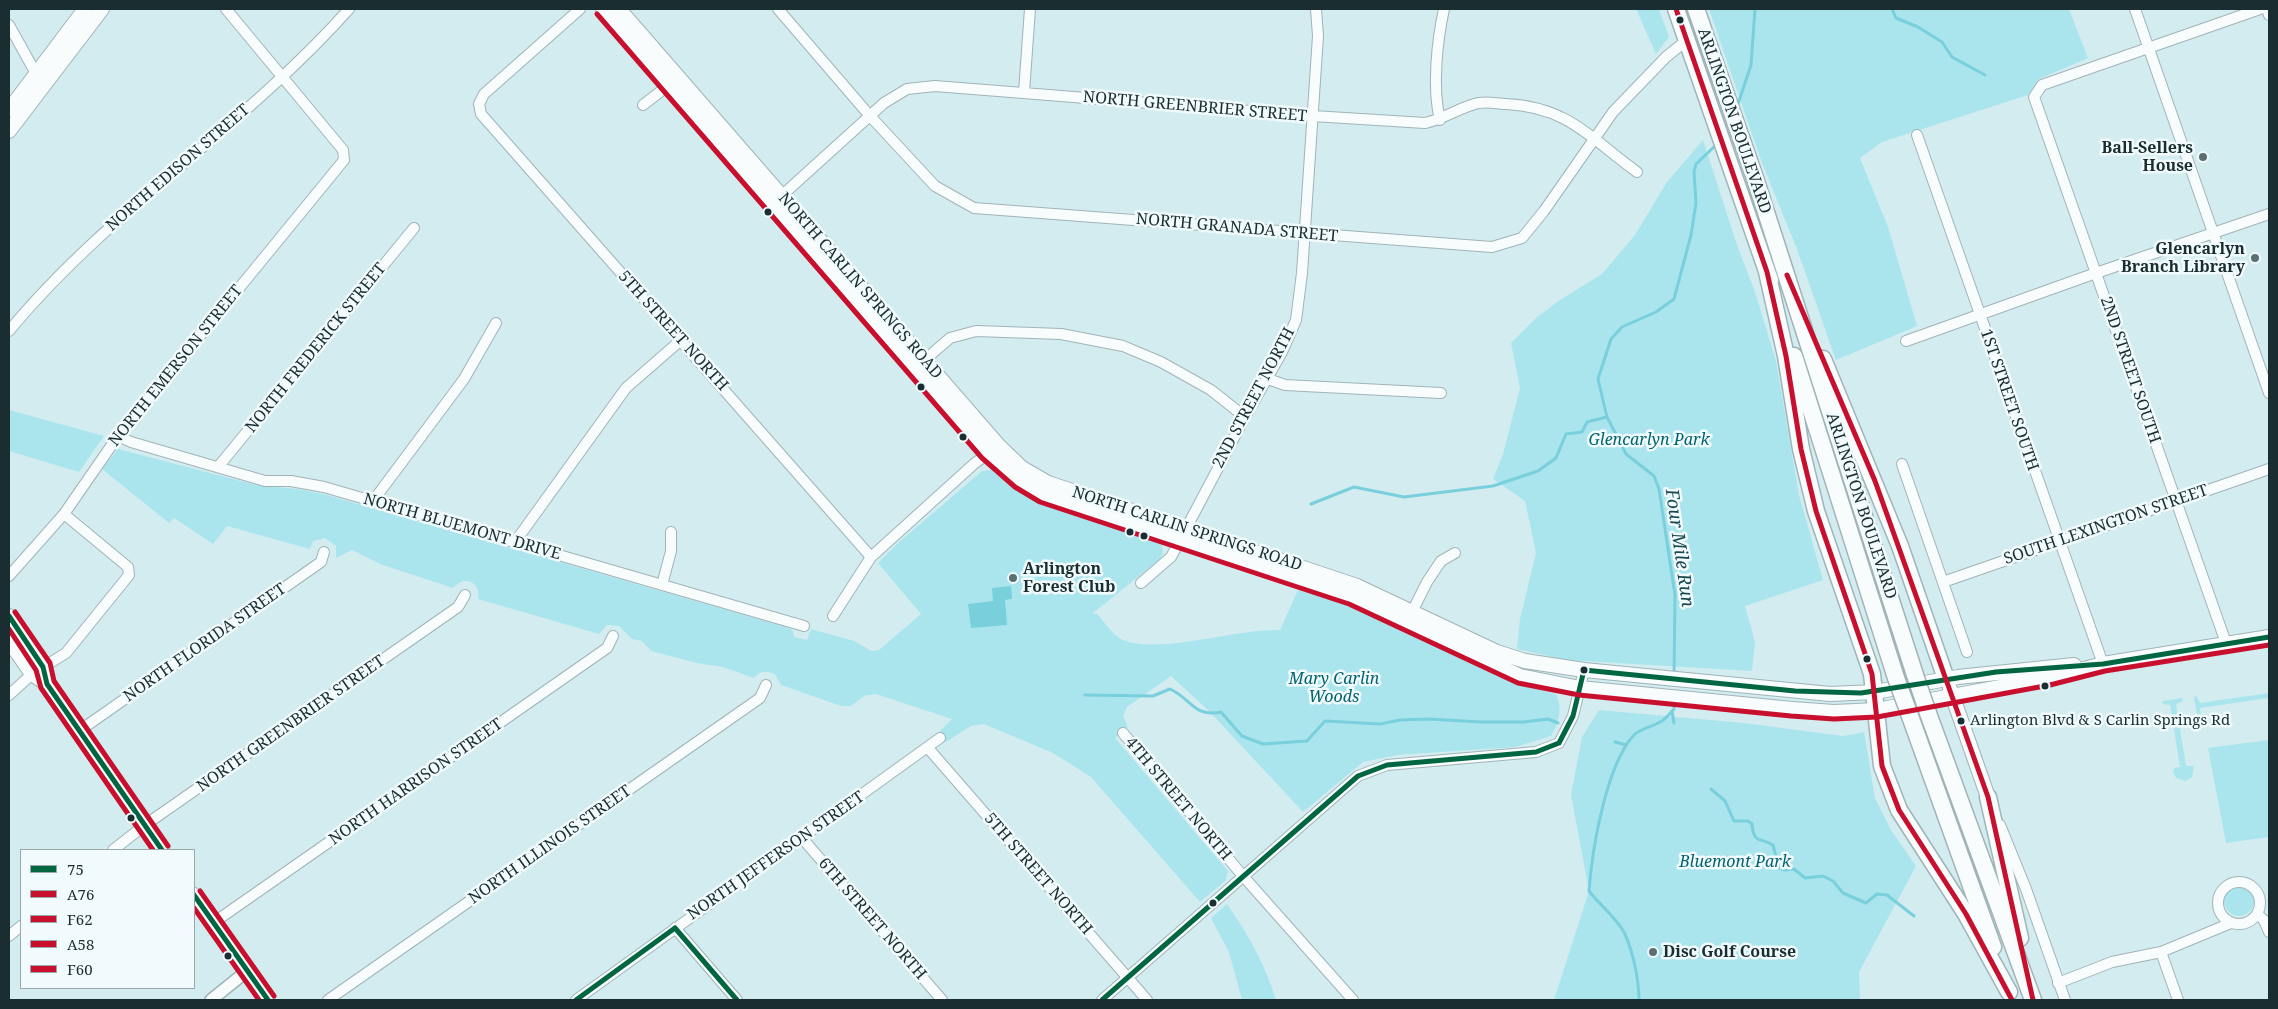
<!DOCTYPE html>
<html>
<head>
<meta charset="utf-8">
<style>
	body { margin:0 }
	#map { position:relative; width:2278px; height:1009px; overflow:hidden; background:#d3ecf0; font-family:"Noto Serif",serif }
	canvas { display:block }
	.frame { position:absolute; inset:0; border:10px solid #1a2d30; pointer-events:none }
	.legend { position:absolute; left:20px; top:849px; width:175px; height:140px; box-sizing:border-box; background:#f1fafc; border:1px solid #9ba8aa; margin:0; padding:6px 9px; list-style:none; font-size:15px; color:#1a2d30 }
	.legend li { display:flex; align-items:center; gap:10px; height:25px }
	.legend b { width:25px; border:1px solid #9ba8aa }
</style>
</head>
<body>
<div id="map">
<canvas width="2278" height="1009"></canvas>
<div class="frame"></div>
<ul class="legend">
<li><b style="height:6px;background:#006641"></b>75</li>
<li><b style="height:6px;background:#c8102e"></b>A76</li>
<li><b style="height:6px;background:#c8102e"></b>F62</li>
<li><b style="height:6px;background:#c8102e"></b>A58</li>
<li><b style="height:6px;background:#c8102e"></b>F60</li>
</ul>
</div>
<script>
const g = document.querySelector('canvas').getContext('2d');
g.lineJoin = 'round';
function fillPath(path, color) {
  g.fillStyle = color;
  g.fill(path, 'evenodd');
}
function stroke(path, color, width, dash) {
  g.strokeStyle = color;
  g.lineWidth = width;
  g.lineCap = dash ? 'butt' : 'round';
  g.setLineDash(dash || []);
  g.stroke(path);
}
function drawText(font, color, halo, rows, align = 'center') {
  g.font = font + ' "Noto Serif",serif';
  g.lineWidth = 5;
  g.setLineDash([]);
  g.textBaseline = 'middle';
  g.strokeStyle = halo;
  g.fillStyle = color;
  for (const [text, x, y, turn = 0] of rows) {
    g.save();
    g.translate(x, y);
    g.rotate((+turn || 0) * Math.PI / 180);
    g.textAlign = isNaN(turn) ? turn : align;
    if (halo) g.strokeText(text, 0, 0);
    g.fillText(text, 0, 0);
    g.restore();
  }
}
fillPath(new Path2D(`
	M1636,9H1659L1669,37L1656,54Z
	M1709,9H2069L2088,58L2039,79L2028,95L1882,142L1860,158L1888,227L1917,326L1836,360L1797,249L1762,163Z
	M1703,140L1737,245L1755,292L1776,361L1799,495L1823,580L1745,606L1755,642L1752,671L1567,660L1517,649L1520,619L1536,553L1525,501L1493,479L1503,454L1520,388L1511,343L1536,318L1560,300L1602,274L1635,235L1667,182Z
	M9,410L104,436L79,472L9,451Z
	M118,449L256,485L297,489L323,494L789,628L793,631L794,637L807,640L811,629L854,641L872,651L879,650L921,614L878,563L898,543L982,471L991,470L1013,488L1039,502L1156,541L1162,546L1163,553L1160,559L1092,614H1097C1104,621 1112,634 1121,639C1155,656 1238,628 1280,630L1298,590C1329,599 1359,609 1388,622C1444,647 1495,681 1556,694C1563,708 1559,722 1551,736L1515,747L1397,755L1363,762L1303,812L1210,712L1171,676L1127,707L1123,716L1128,727L1115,738L1228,871L1226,880L1200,902L1091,777L1053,753L984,724L971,726L946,742L939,732L952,719L876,694L864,696L851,706H841L781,685L775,674C766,671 761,670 754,678L723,667L697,663L651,651L642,641L632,639L619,626L607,625L599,634L478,599C481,581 464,575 453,588L380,564L352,550L336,558V546L325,538L313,541L310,549L227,526L213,544L174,518L169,523L102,469Z
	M2269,693V698L2200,708L2201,715L2197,714L2194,698L2196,695L2200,703Z
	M2182,698L2183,701L2176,704L2186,766H2194L2192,777L2185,781L2176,778L2173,772L2174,768L2180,767L2170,705L2162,704L2163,701Z
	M1599,710L1744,723L1843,736L1864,732L1875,798L1891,830L1916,866L1859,972L1860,1000H1554L1589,891L1571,795L1582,737Z
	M2269,740V837L2226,843L2208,748Z
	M2224 901a15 15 0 1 1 30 0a15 15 0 1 1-30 0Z
	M1227,904C1248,934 1265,964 1276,1000H1242L1229,952L1211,918Z`), '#aae5ee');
fillPath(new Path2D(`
	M1011,586L1012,599L1005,600L1007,625L971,628L968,604L993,601L992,588Z`), '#79cfdc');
stroke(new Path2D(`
	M1892,9L1896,18L1918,27L1942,42L1952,57L1985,75
	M1737,107L1751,65L1755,9
	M1311,504L1354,487L1404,497L1493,486L1538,471L1556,458L1566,434L1582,432L1587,422L1607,417
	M1674,676L1675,595L1659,489L1654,476L1626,454L1607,417L1598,379L1611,339L1622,327L1656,312L1674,299L1691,235L1696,203L1694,172L1696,164L1716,145
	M1085,695L1153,696L1170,689C1192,699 1194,718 1221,712L1242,736L1263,744L1307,741L1325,721L1380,724L1400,720L1428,719L1481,722H1524L1548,719L1558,723
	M1672,711L1674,723
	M1615,742L1626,745
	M1711,789L1725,801L1734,821H1748L1752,824C1754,844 1759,837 1773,845L1779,868L1785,870L1794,869L1805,878L1823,876L1833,881L1843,893L1866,903L1877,894L1887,895L1914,916
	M1639,1000C1639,980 1633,951 1624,932C1616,918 1599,904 1589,891C1592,849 1606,767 1633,736C1639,729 1652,727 1660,722C1666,719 1670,713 1674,709V702`), '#79cfdc', 3);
const minor = new Path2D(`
	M580,9L484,94L479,104L481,114L871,557
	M778,9L870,116L935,186L974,208L1492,247L1522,238L1544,211L1613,112L1666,57L1687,40
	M2135,9L2269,393
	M2267,9L2269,15
	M9,25L39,79
	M1024,92L1030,9
	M643,105L674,81
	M1440,120C1432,88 1437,41 1444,9
	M1917,135L2103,664
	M778,199L884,103L907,89L935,86L1313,116L1425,123C1444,119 1462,106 1479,103C1488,101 1498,104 1506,104C1569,107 1591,139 1637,172
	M9,331C109,210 245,126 349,9
	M1906,341L2096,273L2269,214
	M920,364L950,338L976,331L1061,334L1123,346L1161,362L1211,390L1245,417
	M1268,379L1285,385L1441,393
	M118,436L131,442L265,481H291L324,487L804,626
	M1902,464L1967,652
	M218,467L414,228
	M373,501L464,379L496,323
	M515,542L626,388L681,340
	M9,576L64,514L118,436L344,160L343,150L226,9
	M1943,582L2269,469
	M1141,583L1171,557L1245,417L1282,352L1296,320L1302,273L1318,36L1316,9
	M662,585L671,551V532
	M833,616L871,557L975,463L992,451
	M1409,618L1427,582L1441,561L1455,553
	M2226,643L2034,97L2042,85L2260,9
	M9,695L32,674L66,653L129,575L128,567L64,514
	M79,731L321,562L324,552
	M1123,733L1243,876L1353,1000
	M928,748L1147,1000
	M2000,825L2026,889L2065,1000
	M802,838L942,1000
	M113,850L145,825L458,607L465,595
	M2218 903a21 21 0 1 1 42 0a21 21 0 1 1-42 0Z
	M2257,914L2264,920L2269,932
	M213,923L607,648L613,636
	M675,928L737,1000
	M9,936L21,926
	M2161,952L2231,923
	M2058,983L2112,962L2161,952L2178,1000
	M328,1000L760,698L766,685
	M576,1000L940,738
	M1102,1000L1358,776L1387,765L1536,752L1559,743L1573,716L1584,670`);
const tertiary = new Path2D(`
	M211,1000L247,971`);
const secondary = new Path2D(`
	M603,9L988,453L1019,481L1042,495L1352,597L1520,676L1580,688L1792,709L1834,712L1877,710L2049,678L2103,664L2269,637
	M619,9L999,446L1022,468L1048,483L1357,586L1497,652L1525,661L1584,670L1830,694L1875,692L1958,677L2074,665
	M9,110L85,9
	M9,131L102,9
	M9,616L43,667L47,684
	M9,641L32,674L47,684L162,850
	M1950,689L1988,797
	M194,895L268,1000`);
const trunk = new Path2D(`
	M1676,9L1770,280
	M1696,9L1755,178L1915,675
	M1767,272L1786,356L1801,449L1816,511L1872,674L1882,766L1899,810L1966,914L2009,992
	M1794,356L1896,678
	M1823,359L1900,546L1946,679
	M1928,713L2033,1000
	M1910,716L1993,947
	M1988,797L2020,938`);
stroke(minor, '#a0b4b7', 12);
stroke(tertiary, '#a0b4b7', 14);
stroke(secondary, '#a0b4b7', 16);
stroke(trunk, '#a0b4b7', 19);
stroke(minor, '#f8fcfd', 10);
stroke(tertiary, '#f8fcfd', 11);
stroke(secondary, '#f8fcfd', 14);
stroke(trunk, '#f8fcfd', 16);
const trunkBridge = new Path2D(`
	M1915,675L1928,713
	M1896,678L1910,716`);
stroke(trunkBridge, '#a0b4b7', 19, []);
stroke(trunkBridge, '#f8fcfd', 16);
stroke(new Path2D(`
	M9,616L43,667L47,684L162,850
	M194,895L268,1000
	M675,928L737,1000
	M576,1000L675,928
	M1102,1000L1358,776L1387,765L1536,752L1559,743L1573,716L1584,670L1795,691L1861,693L1996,672L2103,664L2269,637`), '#006641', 5);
stroke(new Path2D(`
	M597,14L982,458L1015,487L1040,502L1349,604L1518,683L1579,695L1791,716L1834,719L1877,717L2050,685L2105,671L2269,645`), '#c8102e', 5);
stroke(new Path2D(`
	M1676,9L1767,272L1786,356L1801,449L1816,511L1872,674L1882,766L1899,810L1966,914L2012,1000
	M1787,275L1875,481L1988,797L2033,1000`), '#c8102e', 5);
stroke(new Path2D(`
	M9,629L36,670L41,688L153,850
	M194,908L259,1000`), '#c8102e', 5);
stroke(new Path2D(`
	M15,612L50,663L54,681L168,846
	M200,891L274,996`), '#c8102e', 5);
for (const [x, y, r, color] of [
	[1680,20,4.5,"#1a2d30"],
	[2203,157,5,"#5b7073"],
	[768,212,4.5,"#1a2d30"],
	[2255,258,5,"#5b7073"],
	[921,387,4.5,"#1a2d30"],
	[963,437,4.5,"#1a2d30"],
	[1130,532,4.5,"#1a2d30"],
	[1144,536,4.5,"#1a2d30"],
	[1013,578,5,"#5b7073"],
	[1867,659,4.5,"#1a2d30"],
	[1584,670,4.5,"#1a2d30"],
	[2045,686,4.5,"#1a2d30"],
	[1961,721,4.5,"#1a2d30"],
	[131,818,4.5,"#1a2d30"],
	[1213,903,4.5,"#1a2d30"],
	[1653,952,5,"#5b7073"],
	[228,956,4.5,"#1a2d30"]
]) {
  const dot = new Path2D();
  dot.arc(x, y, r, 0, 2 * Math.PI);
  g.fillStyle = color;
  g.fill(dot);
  stroke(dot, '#f1fafc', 2);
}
drawText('15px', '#1a2d30', '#f1fafc', [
	["Arlington Blvd & S Carlin Springs Rd",1970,721]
], 'left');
drawText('16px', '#1a2d30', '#f1fafc', [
	["NORTH GREENBRIER STREET",1195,107,5],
	["ARLINGTON BOULEVARD",1734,121,71],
	["NORTH EDISON STREET",178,168,-41],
	["NORTH GRANADA STREET",1237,228,5],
	["NORTH CARLIN SPRINGS ROAD",860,286,49],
	["5TH STREET NORTH",673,331,48],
	["NORTH FREDERICK STREET",316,348,-51],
	["NORTH EMERSON STREET",176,366,-51],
	["2ND STREET SOUTH",2130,370,71],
	["2ND STREET NORTH",1254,398,-62],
	["1ST STREET SOUTH",2009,400,71],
	["ARLINGTON BOULEVARD",1861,506,72],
	["SOUTH LEXINGTON STREET",2106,525,-19],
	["NORTH BLUEMONT DRIVE",462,527,16],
	["NORTH CARLIN SPRINGS ROAD",1187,529,18],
	["NORTH FLORIDA STREET",205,643,-35],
	["NORTH GREENBRIER STREET",291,724,-35],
	["NORTH HARRISON STREET",416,782,-35],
	["4TH STREET NORTH",1178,799,50],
	["NORTH ILLINOIS STREET",550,845,-35],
	["NORTH JEFFERSON STREET",776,856,-35],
	["5TH STREET NORTH",1038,874,49],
	["6TH STREET NORTH",872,919,49]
]);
drawText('bold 16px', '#1a2d30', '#f1fafc', [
	["Ball-Sellers",2193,148],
	["House",2193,166],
	["Glencarlyn",2245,249],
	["Branch Library",2245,267],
	["Arlington",1023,569,"left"],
	["Forest Club",1023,587,"left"],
	["Disc Golf Course",1663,952,"left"]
], 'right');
drawText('italic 16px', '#00636f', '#f1fafc', [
	["Glencarlyn Park",1649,440],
	["Mary Carlin",1334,679],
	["Woods",1334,697],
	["Bluemont Park",1735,862]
]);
drawText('italic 18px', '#184951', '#f1fafc', [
	["Four Mile Run",1679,548,82]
]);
</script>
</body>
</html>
